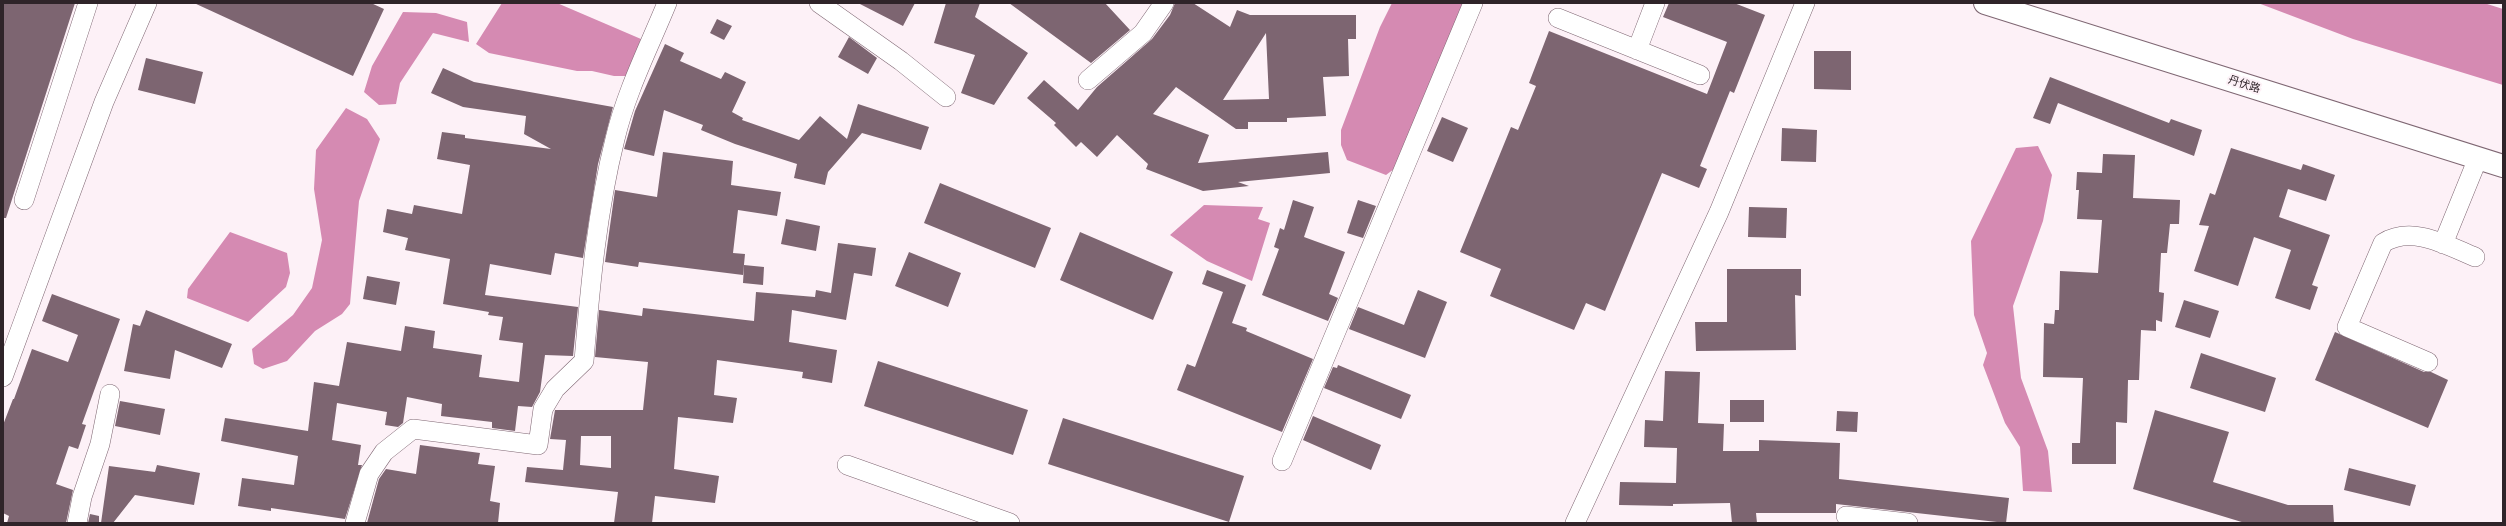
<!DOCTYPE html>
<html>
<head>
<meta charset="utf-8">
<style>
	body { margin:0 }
	#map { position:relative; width:2506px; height:526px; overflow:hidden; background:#fdf1f7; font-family:"Sofia Sans Condensed",sans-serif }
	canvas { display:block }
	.frame { position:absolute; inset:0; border:4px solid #2f2429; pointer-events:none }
</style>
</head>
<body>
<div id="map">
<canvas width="2506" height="526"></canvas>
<div class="frame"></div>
</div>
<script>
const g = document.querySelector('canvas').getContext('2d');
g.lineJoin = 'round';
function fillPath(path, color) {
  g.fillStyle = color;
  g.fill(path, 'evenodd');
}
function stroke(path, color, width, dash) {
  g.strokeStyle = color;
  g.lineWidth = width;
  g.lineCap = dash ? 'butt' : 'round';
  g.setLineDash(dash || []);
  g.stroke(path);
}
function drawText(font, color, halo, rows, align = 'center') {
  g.font = font + ' "Sofia Sans Condensed","Noto Sans SC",sans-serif';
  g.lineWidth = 4;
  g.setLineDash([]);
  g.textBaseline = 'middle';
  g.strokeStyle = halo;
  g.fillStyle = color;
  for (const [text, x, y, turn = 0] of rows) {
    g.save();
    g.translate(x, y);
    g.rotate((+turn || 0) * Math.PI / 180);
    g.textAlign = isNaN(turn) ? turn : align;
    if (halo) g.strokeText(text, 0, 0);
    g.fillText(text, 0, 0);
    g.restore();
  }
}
fillPath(new Path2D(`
	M502,3H557L641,39L627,76H614L592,71H577L489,53L476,44Z
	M1392,3H1464L1394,169L1386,175L1347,160L1341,145V130L1380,27Z
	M2258,3H2484L2503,9V85L2353,39Z
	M403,12L436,13L467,22L469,42L433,33L400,83L396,104L379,105L364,92L372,66Z
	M346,108L367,119L380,139L359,201L350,304L342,314L315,331L287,361L263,369L254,364L252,349L293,315L312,288L322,240L314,189L316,150Z
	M2038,146L2052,175L2043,221L2013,306L2021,378L2048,451L2052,492L2023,491L2020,447L2005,423L1983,365L1987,353L1974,315L1971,241L2016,148Z
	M1204,205L1263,207L1258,219L1270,223L1252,281L1207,261L1170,235Z
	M230,232L287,253L290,273L286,287L248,322L187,298L188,289Z`), '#d58ab2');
fillPath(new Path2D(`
	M3,3H75L6,218H3Z
	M194,3H371L384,9L353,76Z
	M858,3H915L903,26Z
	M946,3H980L975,17L1028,53L994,105L961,93L975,55L934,43Z
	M1009,3H1105L1130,30L1091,63Z
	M1175,3H1193L1230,27L1237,10L1250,15H1356V39H1348L1349,76L1323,77L1326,116L1287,118V122H1248V129H1236L1176,87L1153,114L1209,135L1198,163L1328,152L1330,173L1238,182L1249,186L1203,191L1146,169L1148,164L1117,135L1097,157L1081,142L1076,147L1054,125L1056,123L1027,98L1044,80L1078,110L1097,87L1152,39L1170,15ZM1266,33L1269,99L1223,100Z
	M1669,3H1734L1765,15L1734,93L1730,91L1700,166L1707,169L1699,188L1662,173L1605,311L1586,303L1574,330L1490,296L1501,269L1460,252L1511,127L1518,130L1536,86L1529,83L1549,31L1707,94L1727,42L1663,17Z
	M717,19L732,26L724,40L710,33Z
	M849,37L877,58L868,74L838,57Z
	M665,44L684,53L680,61L721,79L725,72L746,82L732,112L743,118L742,120L799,140L820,116L847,139L858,104L929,127L921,150L862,133L828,172L825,185L794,178L797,164L735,144L701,130L703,125L664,110L654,156L624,149L635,111Z
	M1814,51H1851V90L1814,89Z
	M146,58L203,72L195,104L138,90Z
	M443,68L474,82L613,107L598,164L583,258L555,253L551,275L490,264L485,295L578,307L573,356L545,355L540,392L532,407L518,406L515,431L492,428V422L441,416L442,404L407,397L403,423L398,427L385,425L387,412L337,403L332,440L361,445L358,465H362L345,519L271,508V511L238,506L242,478L294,485L298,456L221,441L225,418L308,431L314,382L339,386L347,342L401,351L405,326L435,331L433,348L482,355L479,377L519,382L523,343L499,340L503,317L488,315L489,312L443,304L450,259L405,250L408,238L383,232L387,209L412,214L414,205L462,214L470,165L437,159L442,132L465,135V138L551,149L524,134L526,116L463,107L431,93Z
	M2050,77L2169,123L2171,119L2202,130L2194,156L2058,103L2050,124L2033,118Z
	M1442,117L1468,128L1453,162L1427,151Z
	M1782,128L1817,130L1816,162L1781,161Z
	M2231,148L2301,170L2303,164L2335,175L2326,201L2288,189L2279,217L2330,235L2312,285L2318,287L2310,310L2275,298L2291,250L2254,237L2238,286L2194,271L2209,226L2199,225L2210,193L2215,195Z
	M663,152L733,161L731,185L781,192L777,216L738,210L733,253L745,254L743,275L639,262L638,267L605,262L615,190L657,197Z
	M2103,154L2135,155L2133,198L2180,200L2179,224H2170L2167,253H2161L2159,292L2164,293L2162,322L2156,320V331L2141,330L2139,380H2128L2127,423L2116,422V464H2072V443H2080L2083,378L2043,377L2044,323L2054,324L2055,310H2059L2060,271L2098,273L2102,220L2077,219L2079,190H2076L2077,172L2102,173Z
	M940,183L1051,228L1035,268L924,223Z
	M1293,200L1314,207L1304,237L1345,252L1329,294L1338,298L1328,321L1262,295L1279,249L1274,247L1280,228L1284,230Z
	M1358,200L1376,206L1363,238L1347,233Z
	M1749,207L1787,208L1786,238L1748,237Z
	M786,219L820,226L816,251L781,244Z
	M1080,232L1173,272L1153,320L1060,280Z
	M838,243L876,248L872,276L854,273L846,320L792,310L789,342L837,350L832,383L802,378L803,372L717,360L714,395L737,398L733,423L678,417L674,469L719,476L715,503L655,496L652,523H614L618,492L525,482L527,467L563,470L566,440L550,439L555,410H643L648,362L595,357L599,310L642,316L643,308L754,321L756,292L815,297L816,290L831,293ZM581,436H611V468L580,465Z
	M909,252L961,273L948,307L895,286Z
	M744,265L764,267L763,285L743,283Z
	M1727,269H1801V296L1795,295L1796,350L1696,351L1695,322H1727Z
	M1207,270L1246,285L1232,323L1247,328L1246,331L1313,359L1282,432L1177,390L1187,364L1195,367L1223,292L1202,284Z
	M367,276L400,282L396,305L363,299Z
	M1418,290L1447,302L1425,358L1349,329L1358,307L1404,325Z
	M52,294L120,319L82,424L86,425L78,449L69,446L56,484L73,490L66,523H7L9,516L3,513V425L13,399H14L32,349L68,362L78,335L42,321Z
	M2184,300L2219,311L2210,338L2175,327Z
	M146,310L232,344L222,368L175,350L170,379L124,371L133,324L140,326Z
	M2335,332L2424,372H2431L2448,380L2428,428L2315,380Z
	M2201,353L2276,378L2265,412L2190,388Z
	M878,361L1028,410L1013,455L864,406Z
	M1338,365L1411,395L1401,419L1324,388L1333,367L1337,368Z
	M1665,371L1700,372L1698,423L1724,424L1723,451H1759V440L1840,443L1839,479L2009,498L2006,523L1836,504V513H1756L1757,523H1732L1730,503L1673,504V506L1619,505L1620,482L1676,483L1677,448L1644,447L1645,420L1663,421Z
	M1730,400H1764V422H1730Z
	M120,401L165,409L160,435L115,426Z
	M2155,410L2229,432L2213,482L2288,505H2333L2334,523H2245L2133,489Z
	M1837,411L1858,412L1857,432L1836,431Z
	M1313,416L1381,445L1371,470L1303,440Z
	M1063,418L1244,476L1229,522L1048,464Z
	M420,445L480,453L478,464L495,466L490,501L500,503L498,523H367L379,479L386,469L416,474Z
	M157,465L200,473L194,505L135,495L113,523H101L109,466L155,472Z
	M2349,468L2416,485L2410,506L2344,490Z
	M90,514L99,516V523H88Z`), '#7d6571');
const minor = new Path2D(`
	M819,3L901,61L946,97
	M1558,18L1700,75
	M1637,50L1655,3
	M1088,80L1143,33L1164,3
	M24,200L88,3
	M2443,244L2478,158
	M2428,362L2347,327L2383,243C2412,225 2446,245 2475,257
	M3,377L104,102L147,3
	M1282,461L1473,3
	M847,465L1010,523
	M1846,516L1908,523
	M77,523L82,497L100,444L110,394
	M355,523L369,474L384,452L413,429L538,445L543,409L555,389L584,361C590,287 597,211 615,139C626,92 649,47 667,3
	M1575,523L1719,212L1805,3`);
const major = new Path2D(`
	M1985,3L2503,166`);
stroke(minor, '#7f6773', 20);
stroke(major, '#7f6773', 24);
stroke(minor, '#fff', 19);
stroke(major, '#fff', 22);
drawText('11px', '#2f2429', '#fdf1f7', [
	["丹伏路",2244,85,18]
]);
</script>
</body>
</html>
